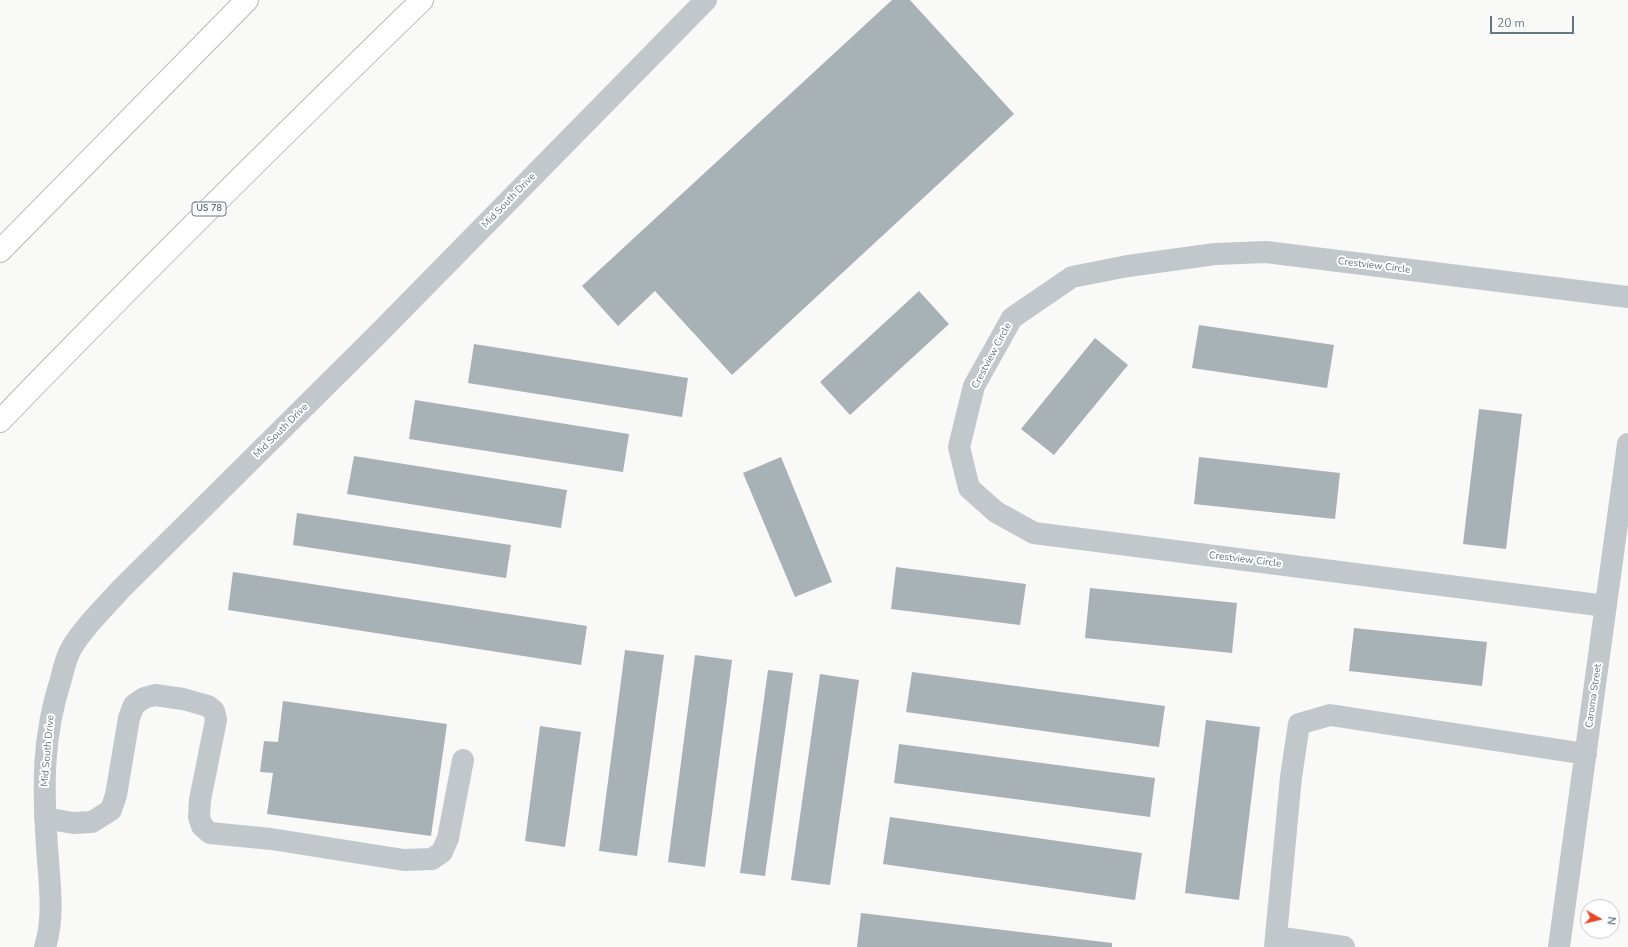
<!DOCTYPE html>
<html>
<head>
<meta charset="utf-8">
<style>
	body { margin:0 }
	#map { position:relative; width:1628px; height:947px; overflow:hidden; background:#f9f9f7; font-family:"Nunito Sans",sans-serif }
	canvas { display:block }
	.north { position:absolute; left:1580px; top:899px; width:40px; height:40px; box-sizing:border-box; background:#fff; border:1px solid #c1c9cd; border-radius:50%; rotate:98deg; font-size:11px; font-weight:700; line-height:16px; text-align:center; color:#647782 }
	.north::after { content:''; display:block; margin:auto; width:14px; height:18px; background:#e4492c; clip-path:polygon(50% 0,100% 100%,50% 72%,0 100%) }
	.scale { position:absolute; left:1490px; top:16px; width:84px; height:18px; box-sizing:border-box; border:2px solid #647782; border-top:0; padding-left:5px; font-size:12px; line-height:14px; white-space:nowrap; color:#647782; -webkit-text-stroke:3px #fff; paint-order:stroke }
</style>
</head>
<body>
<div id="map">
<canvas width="1628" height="947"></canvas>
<div class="north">N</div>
<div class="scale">20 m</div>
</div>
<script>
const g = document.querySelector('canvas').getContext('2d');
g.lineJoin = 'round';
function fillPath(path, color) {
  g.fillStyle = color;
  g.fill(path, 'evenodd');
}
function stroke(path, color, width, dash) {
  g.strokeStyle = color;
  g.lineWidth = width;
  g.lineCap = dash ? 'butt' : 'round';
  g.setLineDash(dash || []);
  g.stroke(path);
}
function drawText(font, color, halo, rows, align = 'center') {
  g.font = font + ' "Nunito Sans",sans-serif';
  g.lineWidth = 4;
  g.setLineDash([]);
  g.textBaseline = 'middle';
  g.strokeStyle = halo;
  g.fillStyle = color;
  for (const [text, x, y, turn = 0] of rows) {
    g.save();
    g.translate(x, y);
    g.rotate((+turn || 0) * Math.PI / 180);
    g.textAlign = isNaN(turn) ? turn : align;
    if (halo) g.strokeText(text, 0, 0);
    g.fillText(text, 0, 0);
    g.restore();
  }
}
fillPath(new Path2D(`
	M892,0H910L1014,114L732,375L655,291L618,326L582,286Z
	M919,291L949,324L850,415L820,382Z
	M1199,325L1334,345L1327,388L1192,368Z
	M1095,338L1128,365L1054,455L1021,429Z
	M474,344L688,378L682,417L468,383Z
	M415,400L629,434L623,472L409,439Z
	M1479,409L1522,414L1506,549L1463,544Z
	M354,456L567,490L561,528L347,494Z
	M781,457L832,582L795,597L743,473Z
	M1199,457L1340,473L1335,519L1194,504Z
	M297,513L511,545L506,578L293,545Z
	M896,567L1026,584L1020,625L891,609Z
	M233,572L587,626L581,665L228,610Z
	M1090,588L1237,603L1232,653L1085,638Z
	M1354,628L1487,642L1482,686L1349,671Z
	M625,650L664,655L637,856L599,851Z
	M695,655L732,660L705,867L668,862Z
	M768,670L793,673L765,876L740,873Z
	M912,672L1165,706L1159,747L906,712Z
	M820,674L859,680L830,885L791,880Z
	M283,701L447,724L431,836L267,814L273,773L260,772L264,741L278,742Z
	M1206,720L1260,727L1239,900L1185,893Z
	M540,726L581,732L565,847L525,841Z
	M899,744L1155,778L1150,817L894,783Z
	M890,817L1142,853L1135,900L883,864Z
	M861,913L1112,943V947H857Z`), '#a7b1b6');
const highway = new Path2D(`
	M0,251L247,0
	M0,421C138,278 279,139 422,0`);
stroke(highway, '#b3b9bc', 24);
stroke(new Path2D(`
	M1606,606L1034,533L996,512L969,488L959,447L974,386L1012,318L1072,277L1128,266L1215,254L1266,252L1628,297
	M45,818L73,823L92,822L111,810L116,795L129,718L134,705L144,698L155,695L183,699L208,706L214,711L216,720L200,800L199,817L202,826L210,833L271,839L404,860L432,859L442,852L448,838L463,760
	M1276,937L1344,947
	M45,947C55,916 49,879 47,847C43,787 42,738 61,679C63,671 65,662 69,653C78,633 105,607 120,590L378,334L706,0
	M1275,947L1291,777L1299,724L1330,715L1586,754
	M1559,947L1628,444`), '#c2c7cb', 22);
stroke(highway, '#fff', 22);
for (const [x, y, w] of [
	[209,209,34]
]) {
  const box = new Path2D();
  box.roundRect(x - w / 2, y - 7, w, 14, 3);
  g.fillStyle = '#fff';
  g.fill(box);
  stroke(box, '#647782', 1);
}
drawText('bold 9px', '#647782', null, [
	["US 78",209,209]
]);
drawText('10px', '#647782', '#fff', [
	["Mid South Drive",509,201,-46],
	["Crestview Circle",1374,266,7],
	["Crestview Circle",992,356,-62],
	["Mid South Drive",281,431,-45],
	["Crestview Circle",1245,560,7],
	["Caroma Street",1594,696,-82],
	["Mid South Drive",48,751,-85]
]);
</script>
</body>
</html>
